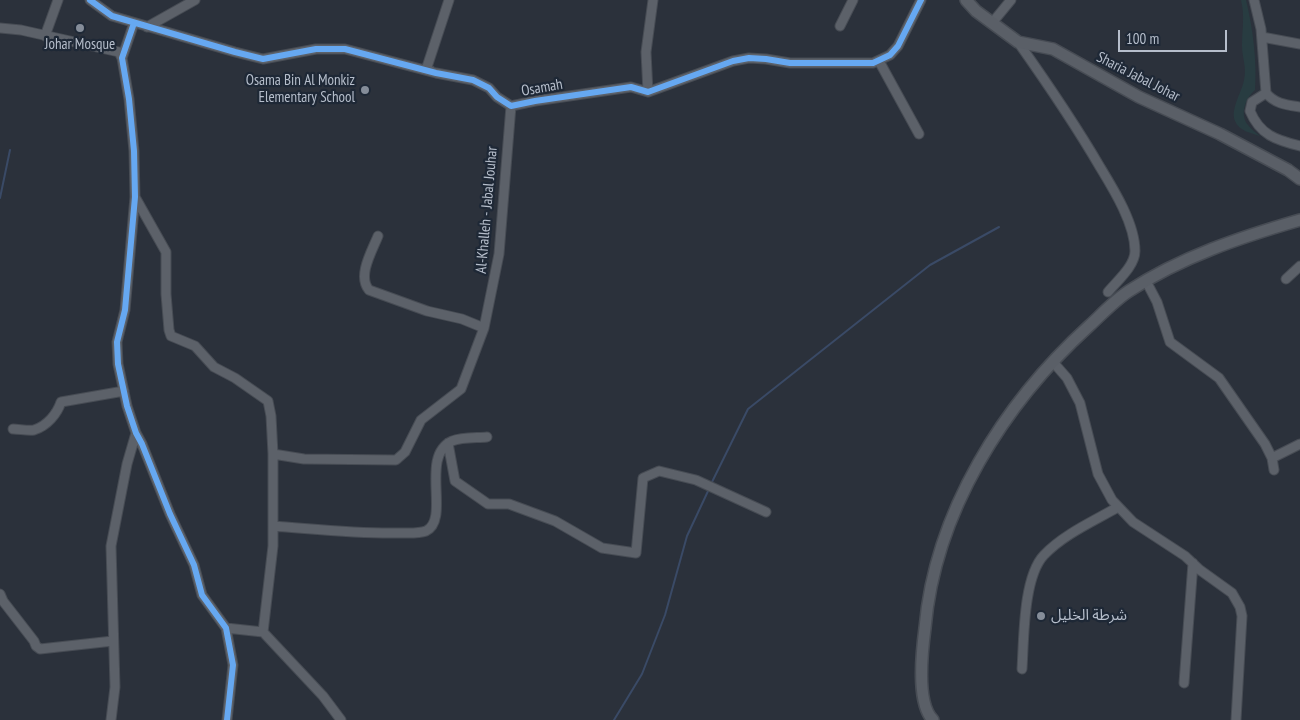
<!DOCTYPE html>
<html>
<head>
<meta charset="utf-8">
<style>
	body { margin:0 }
	#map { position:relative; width:1300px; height:720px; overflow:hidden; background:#2b313b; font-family:"PT Sans Narrow",sans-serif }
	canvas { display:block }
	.scale { position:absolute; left:1118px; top:30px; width:109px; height:22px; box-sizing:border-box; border:2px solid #b6becb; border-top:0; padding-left:6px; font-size:15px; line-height:18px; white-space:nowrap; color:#b6becb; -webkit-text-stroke:4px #1e2836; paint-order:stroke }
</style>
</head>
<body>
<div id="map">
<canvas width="1300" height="720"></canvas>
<div class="scale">100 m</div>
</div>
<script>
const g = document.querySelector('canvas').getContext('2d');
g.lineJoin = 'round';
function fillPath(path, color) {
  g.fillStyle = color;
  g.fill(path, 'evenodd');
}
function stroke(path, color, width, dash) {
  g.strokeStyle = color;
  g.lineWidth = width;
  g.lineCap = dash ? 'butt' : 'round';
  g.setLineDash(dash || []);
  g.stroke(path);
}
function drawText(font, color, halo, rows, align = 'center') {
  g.font = font + ' "PT Sans Narrow","Noto Sans Arabic",sans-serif';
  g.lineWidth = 4.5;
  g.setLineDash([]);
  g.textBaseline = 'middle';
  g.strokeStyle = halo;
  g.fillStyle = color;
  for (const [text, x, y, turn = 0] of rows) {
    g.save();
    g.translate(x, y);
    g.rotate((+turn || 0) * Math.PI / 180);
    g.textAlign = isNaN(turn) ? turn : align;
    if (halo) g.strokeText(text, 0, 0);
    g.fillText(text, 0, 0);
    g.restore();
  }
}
fillPath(new Path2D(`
	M1241,0H1246C1253,29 1257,60 1255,90C1246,98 1239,114 1248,125C1251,129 1256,133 1260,136C1251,133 1239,131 1235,121C1230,109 1242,92 1244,80C1247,68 1242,57 1242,46C1242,30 1245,16 1241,0Z`), '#283c41');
stroke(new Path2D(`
	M0,198L10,150
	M711,484L748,409L930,265L999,227
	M614,720L642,674L665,615L687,536L709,489`), '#3a4a66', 2);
const street = new Path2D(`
	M90,0L112,16L235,52L263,59L316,49H345L436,73L473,80L489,88L497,97L511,106L535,101L631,87L648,92L733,61L749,58L766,59L790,63H873L890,55L898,46L921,0
	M1254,0L1261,29L1266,93L1252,102L1250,111C1260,135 1276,140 1300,146
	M134,23L122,58L129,99L134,151L135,197L125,310L117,342L118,364L127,406L136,433L142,444L170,514L194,565L202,595L226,628L233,665L227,720
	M992,23L1011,0
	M840,26L853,0
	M147,27L195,0
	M0,28L21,30L119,52L122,58
	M45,36L58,0
	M1262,37L1300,44
	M1018,42C1047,83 1075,124 1100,167C1114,190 1135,224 1135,251C1135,266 1117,281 1108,292
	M879,61L919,134
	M431,71L426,70L449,0
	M648,92L646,52L653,0
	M1266,93C1275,104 1287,105 1300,107
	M135,197L166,252V294L169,330L171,336L195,346L214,367L235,378L268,401L271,416L273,454V546L263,632
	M378,236C372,251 357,276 369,290L427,311L462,319L484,328
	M1286,279L1300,266
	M1146,281L1157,302L1170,342L1219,378L1265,444L1272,458L1274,470
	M1053,362L1067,378L1080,403L1098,474L1112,500L1133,522L1185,556L1200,570L1232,593L1240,607L1242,616L1236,720
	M13,429C19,429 28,431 34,430C47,426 57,414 61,402L124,391
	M448,443L455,481L488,504H509L555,521L602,548L636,553L643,478L659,471L696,480L766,512
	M273,454L304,459L396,460L405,452L421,420L461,389L484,328L499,254L511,106
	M1272,458L1300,444
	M273,526C315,529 357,534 399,533C407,533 418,534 426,531C451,519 419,456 452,441C462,437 476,438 487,437
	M0,594L3,601L34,641L36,646L40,649L113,641
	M226,628L263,632L323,696L341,720
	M1022,669C1024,639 1023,577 1044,555C1064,534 1094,521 1118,507
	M1184,683L1193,563
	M111,720L115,687L111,546L127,464L136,433`);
const secondary = new Path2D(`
	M966,0L976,11L1018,42L1053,49L1139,97L1220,134L1288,170L1300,179
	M933,720C916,703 922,651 925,628C935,512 1004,403 1089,326C1102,314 1115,300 1129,291C1181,257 1241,237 1300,220`);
stroke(street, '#474c54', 11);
stroke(secondary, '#474c54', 14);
stroke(street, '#5c6169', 9);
stroke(secondary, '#5a5f67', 11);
stroke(new Path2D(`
	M90,0L112,16L235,52L263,59L316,49H345L436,73L473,80L489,88L497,97L511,106L535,101L631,87L648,92L733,61L749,58L766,59L790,63H873L890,55L898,46L921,0
	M134,23L122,58L129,99L134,151L135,197L125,310L117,342L118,364L127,406L136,433L142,444L170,514L194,565L202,595L226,628L233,665L227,720`), '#66a8f1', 6);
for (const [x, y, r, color] of [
	[80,28,5,"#858d99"],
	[365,90,5,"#858d99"],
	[1041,616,5,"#858d99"]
]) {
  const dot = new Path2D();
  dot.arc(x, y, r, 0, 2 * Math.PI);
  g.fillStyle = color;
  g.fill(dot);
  stroke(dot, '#1e2836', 2);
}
drawText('15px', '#b6becb', '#1e2836', [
	["Johar Mosque",80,45],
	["Osama Bin Al Monkiz",355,81,"right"],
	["Elementary School",355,98,"right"],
	["شرطة الخليل",1051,616,"left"]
]);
drawText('15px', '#b6becb', '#1e2836', [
	["Sharia Jabal Johar",1138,77,27],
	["Osamah",542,88,-10],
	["Al-Khalleh - Jabal Jouhar",487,210,-85]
]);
</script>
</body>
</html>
